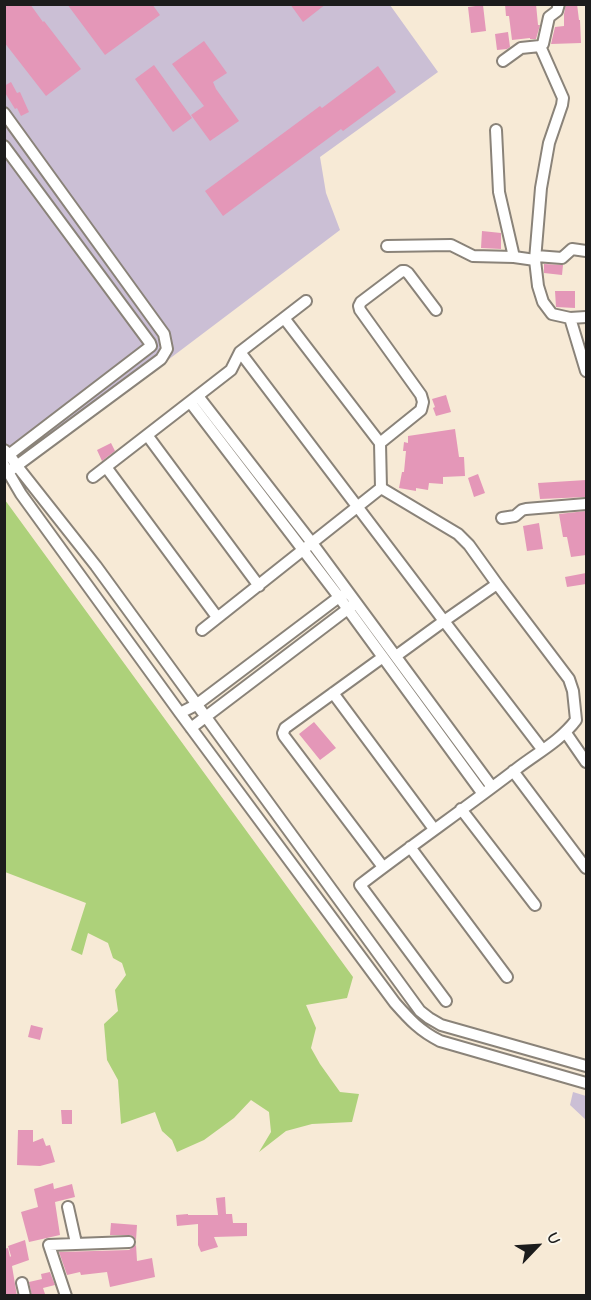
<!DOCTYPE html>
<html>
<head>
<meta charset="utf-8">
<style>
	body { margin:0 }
	#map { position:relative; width:591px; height:1300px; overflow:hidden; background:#f7ead6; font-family:"Comic Neue",sans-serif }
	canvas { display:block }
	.frame { position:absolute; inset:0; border:6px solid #1c1c1c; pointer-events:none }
	.north { position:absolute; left:507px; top:1216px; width:60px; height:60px; -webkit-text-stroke:4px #fbf7ec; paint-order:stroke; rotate:65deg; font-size:16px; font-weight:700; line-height:24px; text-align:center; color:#1c1c1c }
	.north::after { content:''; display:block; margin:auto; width:21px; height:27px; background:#1c1c1c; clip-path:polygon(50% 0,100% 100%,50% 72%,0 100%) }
</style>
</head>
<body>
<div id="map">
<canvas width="591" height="1300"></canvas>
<div class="frame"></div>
<div class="north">U</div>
</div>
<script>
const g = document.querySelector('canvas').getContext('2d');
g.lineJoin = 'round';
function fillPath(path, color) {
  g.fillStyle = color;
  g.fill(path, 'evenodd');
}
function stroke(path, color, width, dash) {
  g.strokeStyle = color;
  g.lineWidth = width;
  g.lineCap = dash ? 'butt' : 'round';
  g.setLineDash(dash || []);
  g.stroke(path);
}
fillPath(new Path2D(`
	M5,5H390L438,72L320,157L326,193L340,230L5,483Z
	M573,1092L586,1096V1120L570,1105Z`), '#cbbfd5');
fillPath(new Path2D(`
	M5,500L353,977L347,998L306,1005L316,1028L311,1048L320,1064L340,1092L359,1094L352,1122L312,1124L286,1131L259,1152L271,1132L269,1112L251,1100L234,1118L204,1140L177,1152L172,1140L162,1131L155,1112L121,1124L118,1080L107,1060L104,1024L118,1011L115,990L126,975L122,963L113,958L108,943L88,933L82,955L71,950L86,903L5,872Z`), '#add17a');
fillPath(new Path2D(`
	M4,4H30L43,22L44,21L81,69L46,96L4,42Z
	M67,4H152L160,15L105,55Z
	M290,4H326L303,22Z
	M505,4H536L538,25H540L536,39H530V38L512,40L509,16H506Z
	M566,4H577L579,20H580L581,43L551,44L555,27L564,26V14Z
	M483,5L486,31L471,33L468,7Z
	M508,32L510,47L507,49L497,50L495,34Z
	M204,41L227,73L213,82L216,89L239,121L210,141L191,115L204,106L172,64Z
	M154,65L192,118L173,132L135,79Z
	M378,66L396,92L343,131L341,129L223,216L205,191L320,106L322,108Z
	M11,82L17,93L20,92L29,112L21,116L17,108L15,109L4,91V86Z
	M482,231L501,233V249L481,248Z
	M544,264L563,265L562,275L544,273Z
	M555,291H575V308L556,307Z
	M446,395L451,412L436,416L433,408L435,407L432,399Z
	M455,429L459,457H464L465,476L443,477V484L429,483L428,490L416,488V491L399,488L402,472H404L406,451H403L404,442L408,443V436Z
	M111,443L115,451L102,461L97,450Z
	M478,474L485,493L474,497L468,478Z
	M586,480V497L540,499L538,483Z
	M586,511V555L571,557L567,537H563L559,514Z
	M539,523L543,549L527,551L523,526Z
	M586,573V584L567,587L565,577Z
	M314,722L336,748L320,760L299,734Z
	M31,1025L43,1028L40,1040L28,1037Z
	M61,1110H72V1124H62Z
	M18,1130H33V1142L43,1138L46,1146L50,1145L55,1162L40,1166L17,1165Z
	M53,1183L54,1189L72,1184L75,1197L55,1202L60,1235L29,1242L21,1212L38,1207L34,1189Z
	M225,1197L226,1214H232L233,1223H247V1236L214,1237L218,1247L201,1252L198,1245V1224L177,1226L176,1215L188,1214V1215H218L216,1198Z
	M111,1223L137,1225L136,1240L133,1236L129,1235H110Z
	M25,1240L29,1260L12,1266L17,1296H4V1249L8,1248L10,1257L11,1256L8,1246Z
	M136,1245L137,1261L152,1258L155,1277L110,1287L107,1272L81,1275L80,1272L67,1275L59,1252L129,1250Z
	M50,1272L55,1285L43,1288L45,1294L32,1296L29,1282L42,1279L41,1274Z`), '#e497b8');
const minor = new Path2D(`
	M540,46L563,98L562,105L549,143L541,188L535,260L538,286L543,302L552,314L570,318L586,317
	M503,61L521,48L540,46L543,44L549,17L557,11L559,4
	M4,113L164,334L167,349L161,359L11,470
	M496,130L499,192L514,257
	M4,146L150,343L151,346L6,457
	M387,246L451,245L473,256L514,257L535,260
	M536,256L562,258L572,249L586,251
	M570,318L586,371
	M240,352L444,621L396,656
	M198,396L312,543L492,787
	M147,435L259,586
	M380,443L421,410L423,402L421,395L360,310L359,306L361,302L402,271H405L408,273L436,310
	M4,450L9,454L17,466L96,566L420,1011L429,1018L441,1025L586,1066
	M4,465L21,494L180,713L395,1003C410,1020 420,1031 440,1041L586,1083
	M106,467L217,617
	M93,477L231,370L240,352L306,301
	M381,488L458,534L469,545L497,584L444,621L542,749
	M502,518L515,516L522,510L526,509L586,504
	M345,594L339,597L483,794
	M202,630L381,488L380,443L284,318
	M383,657L285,728L283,733L284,736L383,867
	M333,693L434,829
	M180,713L196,705L339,597L190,402
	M191,728L353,605
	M566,733L586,762
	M513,771L586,868
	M461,809L535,905
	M410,847L507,977
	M446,1001L360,885C412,845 467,807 519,767C539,752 561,740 576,720L573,691L569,679L497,584
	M68,1207L76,1243
	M22,1283L25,1296
	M66,1296L49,1245L129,1242`);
stroke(minor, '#8a8379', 14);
stroke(minor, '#fff', 10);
</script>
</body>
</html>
